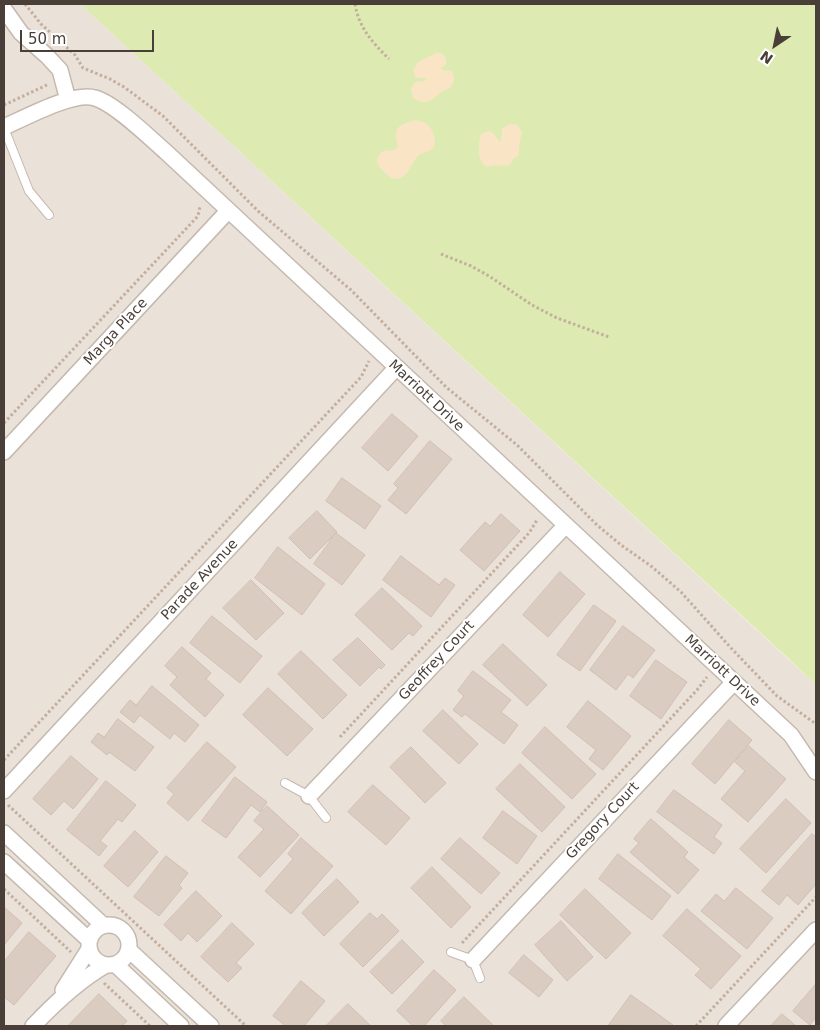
<!DOCTYPE html>
<html>
<head>
<meta charset="utf-8">
<style>
	body { margin:0 }
	#map { position:relative; width:820px; height:1030px; overflow:hidden; background:#f6f0eb; font-family:"DejaVu Sans",sans-serif }
	canvas { display:block }
	.frame { position:absolute; inset:0; border:5px solid #4a3f38; pointer-events:none }
	.north { position:absolute; left:750px; top:20px; width:50px; height:50px; -webkit-text-stroke:4px #fff; paint-order:stroke; rotate:214deg; font-size:14px; font-weight:700; line-height:20px; text-align:center; color:#4a3f38 }
	.north::after { content:''; display:block; margin:auto; width:18px; height:22px; background:#4a3f38; clip-path:polygon(50% 0,100% 100%,50% 72%,0 100%) }
	.scale { position:absolute; left:20px; top:30px; width:134px; height:22px; box-sizing:border-box; border:2px solid #4a3f38; border-top:0; padding-left:6px; font-size:15px; line-height:18px; white-space:nowrap; color:#4a3f38; -webkit-text-stroke:4px #fff; paint-order:stroke }
</style>
</head>
<body>
<div id="map">
<canvas width="820" height="1030"></canvas>
<div class="frame"></div>
<div class="north">N</div>
<div class="scale">50 m</div>
</div>
<script>
const g = document.querySelector('canvas').getContext('2d');
g.lineJoin = 'round';
function fillPath(path, color) {
  g.fillStyle = color;
  g.fill(path, 'evenodd');
}
function stroke(path, color, width, dash) {
  g.strokeStyle = color;
  g.lineWidth = width;
  g.lineCap = dash ? 'butt' : 'round';
  g.setLineDash(dash || []);
  g.stroke(path);
}
function drawText(font, color, halo, rows, align = 'center') {
  g.font = font + ' "DejaVu Sans",sans-serif';
  g.lineWidth = 4;
  g.setLineDash([]);
  g.textBaseline = 'middle';
  g.strokeStyle = halo;
  g.fillStyle = color;
  for (const [text, x, y, turn = 0] of rows) {
    g.save();
    g.translate(x, y);
    g.rotate((+turn || 0) * Math.PI / 180);
    g.textAlign = isNaN(turn) ? turn : align;
    if (halo) g.strokeText(text, 0, 0);
    g.fillText(text, 0, 0);
    g.restore();
  }
}
fillPath(new Path2D(`
	M4,4H80L816,685V1026H4Z`), '#eae1d8');
fillPath(new Path2D(`
	M80,4H816V685L791,661Z`), '#ddebb3');
fillPath(new Path2D(`
	M436,53C443,53 447,56 446,64L441,68L444,71L451,70C455,76 455,82 450,88C434,92 432,110 413,98L411,89L415,82L424,81L428,78H416L413,71L418,62Z
	M415,120C427,122 431,125 434,136C435,141 436,144 433,148C430,152 424,152 419,155C411,162 407,184 391,178L380,168L377,162C381,146 385,153 396,149L398,147C393,128 397,125 415,120Z
	M510,124L517,125L522,132L519,145V155L513,159L510,165C501,167 495,164 487,167C477,161 478,145 481,134L488,131C495,133 495,136 499,141H501L502,129Z`), '#fae4c6');
const building = new Path2D(`
	M392,414L418,436L388,471L362,448Z
	M430,441L452,459L406,514L388,500L398,488L394,484Z
	M342,478L381,506L365,529L326,501Z
	M317,511L337,532L310,559L289,538Z
	M501,514L520,531L484,571L460,550L485,522L490,526Z
	M336,533L365,555L342,585L314,564Z
	M278,547L325,584L302,615L255,578Z
	M401,556L439,585L445,578L455,585L431,617L383,580Z
	M560,572L585,594L548,637L523,615Z
	M251,580L284,613L256,640L223,608Z
	M382,588L422,626L413,636L409,633L392,650L355,615Z
	M594,605L616,621L580,671L557,655Z
	M212,616L262,656L240,683L190,643Z
	M623,626L655,650L633,678L628,674L616,690L590,670Z
	M358,638L385,665L381,669L379,667L360,686L333,660Z
	M503,644L547,685L527,706L483,665Z
	M182,647L211,673L206,679L224,695L205,717L170,685L177,677L165,666Z
	M301,651L347,695L323,719L278,674Z
	M656,660L687,682L661,719L630,696Z
	M473,671L511,700L501,712L518,725L504,744L465,714L462,717L453,710L464,696L458,691Z
	M152,686L199,725L185,742L174,733L170,739L140,715L134,723L120,712L130,700L136,705Z
	M268,688L313,729L287,756L243,715Z
	M588,701L631,736L603,770L589,759L596,750L567,727Z
	M443,710L478,744L459,764L423,731Z
	M118,719L154,747L135,771L109,752L107,755L91,742L98,733L104,737Z
	M729,720L752,740L715,784L692,764Z
	M545,727L596,774L572,799L522,753Z
	M207,742L236,767L188,821L167,803L174,794L167,788Z
	M749,746L786,779L748,822L721,799L745,771L735,762Z
	M411,747L446,783L425,803L390,767Z
	M71,756L98,779L73,809L64,801L51,815L33,799Z
	M520,764L565,807L542,832L496,789Z
	M235,777L267,802L260,812L251,805L226,838L202,821Z
	M106,781L136,805L122,822L118,819L100,841L107,846L99,856L67,830Z
	M373,785L410,818L386,845L348,812Z
	M674,790L722,825L714,837L722,843L714,854L657,812Z
	M786,799L811,823L766,873L740,849Z
	M267,806L299,835L260,877L238,857L264,829L254,821Z
	M503,811L537,836L517,864L483,838Z
	M651,819L688,852L684,857L699,870L678,894L630,852L639,843L634,839Z
	M135,831L158,852L128,887L104,866Z
	M812,834L816,837V884L798,905L787,895L779,905L762,891Z
	M301,838L333,866L291,914L265,891L293,859L288,854Z
	M460,838L500,873L481,894L441,859Z
	M618,854L671,896L652,920L599,879Z
	M166,856L188,873L179,885L182,888L159,916L134,897Z
	M432,867L471,907L451,928L411,888Z
	M337,879L359,902L324,936L302,913Z
	M736,888L773,918L747,949L701,911L716,894L724,901Z
	M585,889L631,933L606,959L560,915Z
	M196,891L222,916L197,942L188,933L181,941L164,925Z
	M4,907L22,923L4,945Z
	M687,909L741,956L711,989L695,975L701,969L663,936Z
	M370,913L377,919L382,914L399,931L363,967L340,944Z
	M561,921L593,957L567,981L535,945Z
	M232,923L254,944L236,963L242,968L228,982L201,957Z
	M29,932L56,956L14,1005L4,997V962Z
	M402,940L424,962L392,994L370,972Z
	M524,955L553,980L539,997L509,973Z
	M434,970L456,990L424,1026H413L397,1011Z
	M301,981L325,1001L304,1026H286L273,1016Z
	M816,984V1017L810,1025L793,1011Z
	M99,994L127,1021L122,1026H68Z
	M631,995L673,1025L672,1026L609,1025Z
	M464,997L494,1026H446L441,1021Z
	M348,1004L371,1026H326Z
	M782,1014L796,1026H771Z`);
fillPath(building, '#dbccc2');
stroke(building, '#d3bfb2', 1);
const service = new Path2D(`
	M4,128L29,191L49,215
	M285,783L309,796L326,818
	M451,952L473,960L480,978`);
const minor = new Path2D(`
	M4,9L21,33L47,56L60,70L68,100
	M4,127C25,118 74,91 95,98C114,103 150,138 166,152L791,735L816,772
	M4,452L228,211
	M4,791L396,368
	M309,796L565,526
	M4,833L103,925
	M4,862L89,940
	M89 945a20 20 0 1 1 40 0a20 20 0 1 1-40 0Z
	M129,950L211,1026
	M473,960L734,682
	M115,964L181,1026
	M63,990L89,949
	M33,1026C55,1003 78,981 106,965
	M726,1026L816,930`);
stroke(service, '#c5b9af', 10);
stroke(minor, '#c5b9af', 18);
stroke(new Path2D(`
	M25,4L41,24L75,55L83,68L110,79L124,87L163,116L258,211L351,290L446,387L517,445L597,525L621,545L651,566L681,592L731,648L777,696L816,724
	M355,4C359,28 372,42 389,59
	M4,105L49,84
	M441,254L471,266L489,276L532,305L557,318L609,337
	M4,423L198,216L200,206
	M340,737L529,533L537,520
	M4,760L361,377L369,361
	M8,805L246,1026
	M4,889L71,952
	M462,943L697,690L707,677
	M104,983L150,1026
	M696,1026L816,897`), '#c4ae9d', 3, [2.5, 2.5]);
stroke(service, '#fff', 8);
stroke(minor, '#fff', 15);
drawText('14px', '#4a3f38', '#fff', [
	["Marga Place",116,332,-47],
	["Marriott Drive",426,396,43],
	["Parade Avenue",200,580,-47],
	["Geoffrey Court",437,661,-47],
	["Marriott Drive",722,671,43],
	["Gregory Court",603,821,-47]
]);
</script>
</body>
</html>
